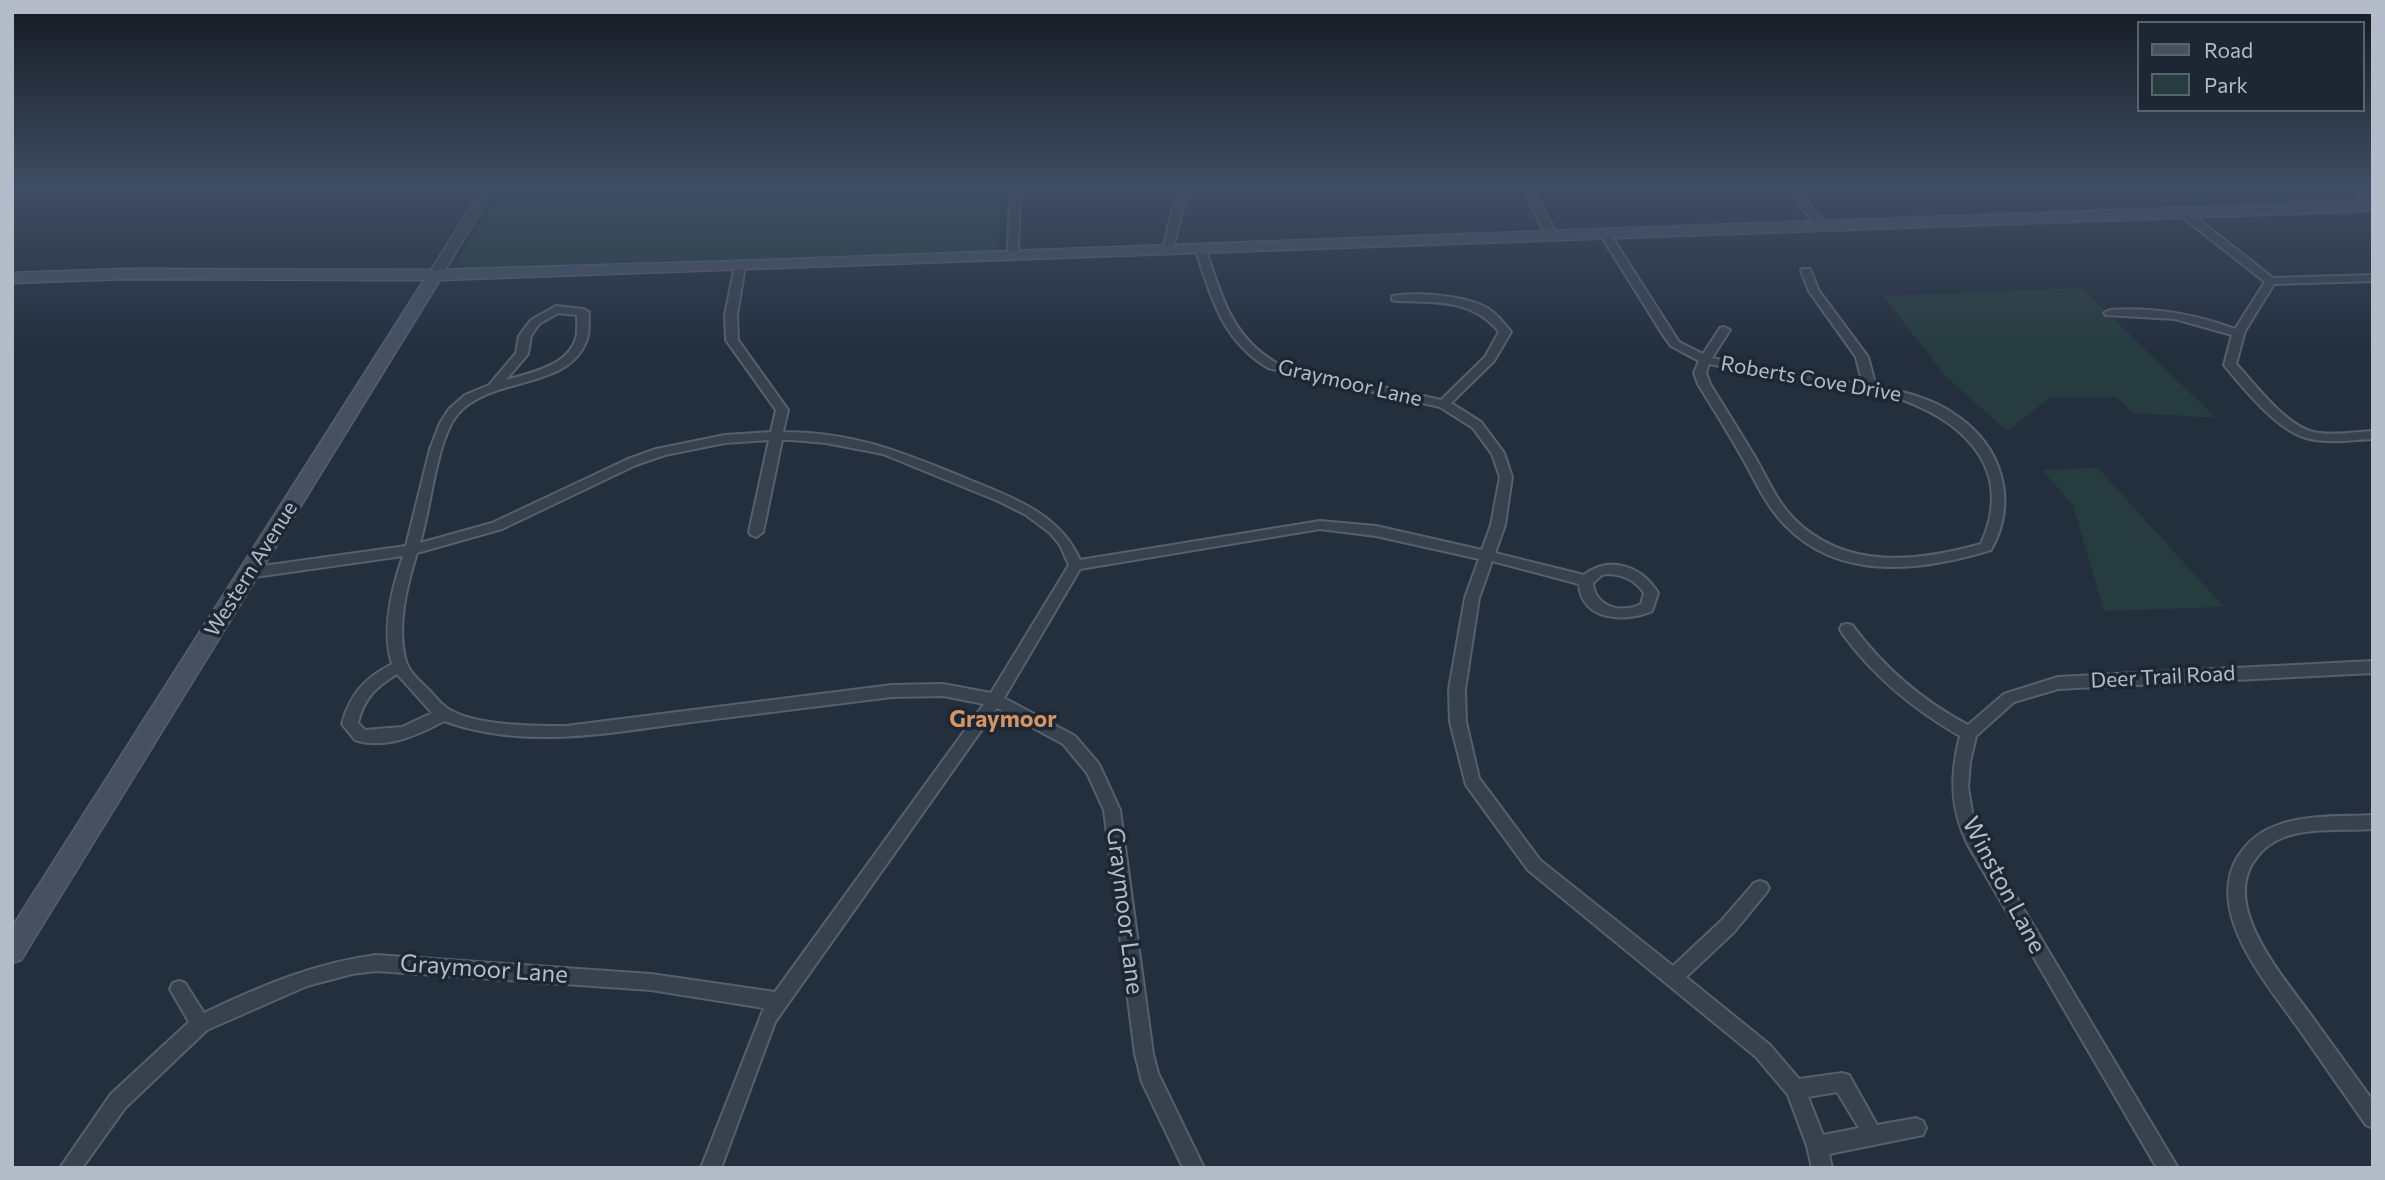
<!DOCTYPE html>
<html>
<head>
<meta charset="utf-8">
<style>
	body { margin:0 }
	#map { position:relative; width:2385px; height:1180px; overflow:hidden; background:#242f3e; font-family:Commissioner,sans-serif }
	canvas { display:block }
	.frame { position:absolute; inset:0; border:14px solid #b4bcc9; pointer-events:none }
	.legend { position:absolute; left:2137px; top:21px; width:228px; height:91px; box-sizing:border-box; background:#1d2633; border:2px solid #59626f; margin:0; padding:9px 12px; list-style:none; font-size:21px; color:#b4bcc9 }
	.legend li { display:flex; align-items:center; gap:14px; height:35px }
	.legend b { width:35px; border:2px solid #59626f }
</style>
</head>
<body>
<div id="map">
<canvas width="2385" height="1180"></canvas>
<div class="frame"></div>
<ul class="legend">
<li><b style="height:9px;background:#465061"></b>Road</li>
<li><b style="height:19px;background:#263c3f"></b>Park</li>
</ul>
</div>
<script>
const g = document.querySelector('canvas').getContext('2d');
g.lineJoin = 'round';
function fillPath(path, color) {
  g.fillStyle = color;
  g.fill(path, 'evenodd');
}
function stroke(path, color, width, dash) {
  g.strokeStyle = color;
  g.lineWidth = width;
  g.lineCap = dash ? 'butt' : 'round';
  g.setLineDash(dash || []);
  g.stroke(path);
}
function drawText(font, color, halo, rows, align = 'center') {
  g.font = font + ' Commissioner,sans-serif';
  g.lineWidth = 7;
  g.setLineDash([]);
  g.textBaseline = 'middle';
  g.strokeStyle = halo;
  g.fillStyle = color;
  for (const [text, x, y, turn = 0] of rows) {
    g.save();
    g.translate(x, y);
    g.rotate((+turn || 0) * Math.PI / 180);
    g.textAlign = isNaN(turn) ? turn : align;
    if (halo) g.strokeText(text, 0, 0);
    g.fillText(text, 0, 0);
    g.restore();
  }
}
fillPath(new Path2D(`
	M502,188H1002L998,252L473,269L459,265L457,262Z
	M2082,288L2216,418L2133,413L2116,397H2051L2007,431L1945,376L1884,296Z
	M2098,468L2224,607L2104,611L2073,505L2042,470Z`), '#263c3f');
const minor = new Path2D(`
	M1010,188H1020L1018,255L1013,258L1008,255Z
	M1181,188H1191L1183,207L1173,249L1168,252L1163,249L1173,207Z
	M1522,188H1532L1557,236L1556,238L1547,236Z
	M1785,188H1795L1826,224V228H1818Z
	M2181,212H2189L2273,278L2373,275V281L2274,284L2245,331L2236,364C2256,385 2284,424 2313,432C2332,436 2354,432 2373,431V439C2351,440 2328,444 2306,438C2277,430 2243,388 2224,365L2232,335L2175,319L2106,315L2104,313L2110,310C2154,307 2194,314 2235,329L2265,282L2181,216Z
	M1605,231L1610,234L1679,342L1703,354L1720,328L1724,327L1730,330L1712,358L1799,375L1863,385L1856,357L1809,291L1801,271L1802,269H1810L1819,291L1868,357L1876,387C1904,391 1934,399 1957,416C2003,448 2018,502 1991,550C1922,571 1840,582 1785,525C1766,506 1755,480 1742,457C1728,433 1713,408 1698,384L1694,373L1699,361L1671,346L1663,335L1600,234ZM1709,364L1903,400C1968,424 2014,472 1981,544C1917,562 1846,570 1795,520C1777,502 1767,478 1755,457C1740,432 1725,408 1710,384L1706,373Z
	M1200,245L1205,248C1222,296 1230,335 1276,363L1441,400L1485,357L1499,332C1473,299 1434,302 1396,301L1392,300V296C1418,292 1464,295 1487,308C1497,314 1504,323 1511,332L1494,361L1451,403L1481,422L1504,453L1512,477L1505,525L1495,553L1584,575C1609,555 1642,566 1658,593L1652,611C1626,623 1581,621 1579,584L1492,561L1479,598L1465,689L1466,722L1479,778L1540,860L1673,966L1722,920L1754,883L1760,881L1766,883L1769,888L1766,893L1734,932L1686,977L1770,1045L1799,1079L1842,1073L1849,1075L1877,1125L1916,1118L1923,1121L1926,1128L1923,1135L1829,1154L1832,1168H1812L1807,1146L1788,1095L1756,1057L1528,870L1466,785L1450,722L1449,689L1465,598L1479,559L1376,536L1320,529L1080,569L1004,698L1075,736L1099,764L1120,810L1153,1054L1158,1073L1204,1168H1183L1142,1082L1135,1054L1104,810L1087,773L1063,744L997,708L775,1022L721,1168H701L764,1008L651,990L376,971L352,974L307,986L207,1030L125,1108L82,1168H60L111,1094L189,1022L170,989L173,983L179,981L185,983L204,1013C259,987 314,963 376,955L651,974L775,992L984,704L943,696L892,697C825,705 758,714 691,722C608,733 525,750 444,721C418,735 386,750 355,740L342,724C350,694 365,678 392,664C381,630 392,588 403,556L248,578L241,573L248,568L406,546L430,449L440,423L449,409L465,395L489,385L516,353L519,336L531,320L556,306L583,309L589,312C588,320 590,331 587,339C570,391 490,375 457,415C436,441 431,509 420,543L492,523L628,459L656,449L725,435L771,432L776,410L726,340L725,315L735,266L740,263L745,266L737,315L738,340L788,410L783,432C854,432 901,452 965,478C1010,497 1059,512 1080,560L1320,521L1376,526L1482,550L1491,525L1500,477L1492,454L1473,428L1440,407L1268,368C1221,339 1212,298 1195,248ZM558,313L577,315C577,322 578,331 576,338C568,366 530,373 506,380L528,354L531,336L539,324ZM769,440L749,532L751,535L756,537L763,532L782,440H792L826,443L883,454L998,501L1026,515L1050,533L1060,545L1069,565L991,693L943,684L892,685L566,726C534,726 478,726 450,710C442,706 434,695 427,688C418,680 408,671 405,658C397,624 407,585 417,553L502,529L636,465L665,455L725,443ZM1608,574C1624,575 1635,580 1644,593L1641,604C1621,614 1595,607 1593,583L1602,575ZM397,674L432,713L402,727L365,730L358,723C364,698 376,687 397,674ZM1837,1092L1859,1128L1823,1135L1808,1097Z
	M1847,624L1852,625C1884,668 1921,700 1968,725L2004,694L2058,677L2373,661V673L2058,689L2014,702L1976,736L1970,762L1968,787L1972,812L1981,838L2178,1168H2157L1968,845C1950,809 1950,774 1960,736C1913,709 1874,677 1842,633L1840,629L1842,625Z
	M2373,815V829C2344,831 2309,827 2282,838C2272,842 2263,849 2257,857C2218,904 2283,976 2310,1014C2331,1043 2352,1072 2373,1101V1128L2366,1125C2344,1093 2321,1061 2299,1029C2268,985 2205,914 2237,858C2246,844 2257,833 2273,827C2303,814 2340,817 2373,815Z`);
const tertiary = new Path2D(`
	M483,188H495L440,278H430L428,275Z`);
const secondary = new Path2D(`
	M2351,188H2366L2372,193L2373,211L440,280L21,960L12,963V927L424,280L124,279L12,283V273L124,269L435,270L740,261L2362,201Z`);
stroke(minor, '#565f6c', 4);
stroke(tertiary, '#565f6c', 3);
stroke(secondary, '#565f6c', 3);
fillPath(minor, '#38414e');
fillPath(tertiary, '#38414e');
fillPath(secondary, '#465061');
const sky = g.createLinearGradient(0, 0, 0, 353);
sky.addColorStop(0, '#141a22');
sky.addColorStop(0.53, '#3f4d63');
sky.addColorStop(1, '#3f4d6300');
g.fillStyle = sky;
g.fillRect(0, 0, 2385, 353);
drawText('21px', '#b4bcc9', '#1d2633', [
	["Roberts Cove Drive",1811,379,10],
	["Graymoor Lane",1350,383,13],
	["Western Avenue",251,569,-58],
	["Deer Trail Road",2163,677,-3]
]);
drawText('bold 23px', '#d59563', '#1d2633', [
	["Graymoor",1003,719]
]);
drawText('24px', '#b4bcc9', '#1d2633', [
	["Winston Lane",2004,885,62],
	["Graymoor Lane",1125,911,83],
	["Graymoor Lane",484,969,4]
]);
</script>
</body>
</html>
